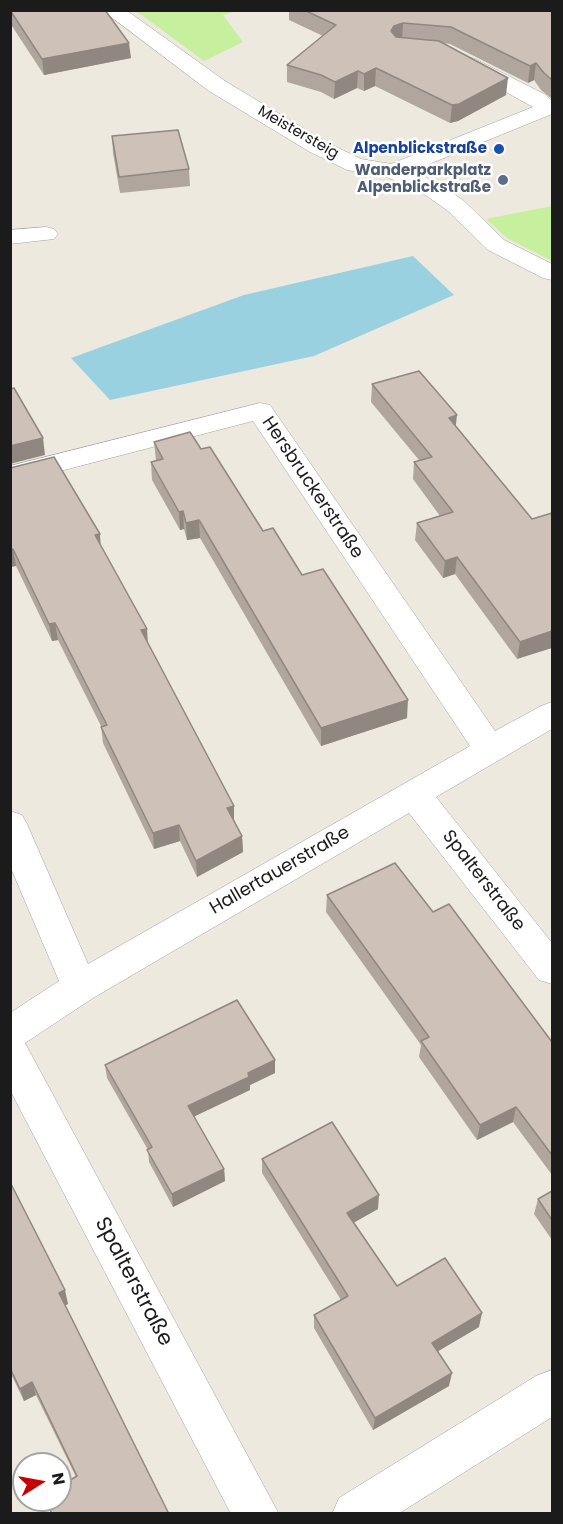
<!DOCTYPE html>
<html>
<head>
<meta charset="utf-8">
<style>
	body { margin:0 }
	#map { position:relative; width:563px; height:1524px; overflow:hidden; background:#eee9df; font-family:Poppins,sans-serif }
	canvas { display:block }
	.frame { position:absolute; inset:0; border:12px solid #1b1b1b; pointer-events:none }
	.north { position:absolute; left:12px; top:1452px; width:60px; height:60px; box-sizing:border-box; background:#fff; border:2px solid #a4a4a4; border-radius:50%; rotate:79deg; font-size:16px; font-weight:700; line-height:24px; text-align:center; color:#1b1b1b }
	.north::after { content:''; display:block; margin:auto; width:21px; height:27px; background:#c60001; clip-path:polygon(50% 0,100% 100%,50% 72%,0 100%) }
</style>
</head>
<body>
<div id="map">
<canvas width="563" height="1524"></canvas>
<div class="frame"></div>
<div class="north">N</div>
</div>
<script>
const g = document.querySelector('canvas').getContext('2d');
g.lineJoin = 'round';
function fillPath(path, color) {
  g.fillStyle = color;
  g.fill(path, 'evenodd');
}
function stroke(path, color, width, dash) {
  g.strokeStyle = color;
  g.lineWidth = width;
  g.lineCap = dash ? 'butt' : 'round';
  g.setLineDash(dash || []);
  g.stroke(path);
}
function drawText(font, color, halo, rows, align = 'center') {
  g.font = font + ' Poppins,sans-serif';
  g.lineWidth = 5;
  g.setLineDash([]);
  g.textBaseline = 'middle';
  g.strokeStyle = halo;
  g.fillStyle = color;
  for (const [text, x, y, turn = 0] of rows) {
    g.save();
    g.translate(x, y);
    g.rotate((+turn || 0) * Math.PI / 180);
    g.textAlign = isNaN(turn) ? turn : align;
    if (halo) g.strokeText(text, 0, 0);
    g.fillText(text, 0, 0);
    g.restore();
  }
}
fillPath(new Path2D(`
	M136,11H235L223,15L243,42L204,61Z
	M552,206V261L507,238L486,219Z`), '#c6ef9e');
fillPath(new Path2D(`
	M413,256L454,295L314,356L110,400L71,358L244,295Z`), '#9ad1e1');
const minor = new Path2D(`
	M102,10H126L225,81L326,142L361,159L391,164L533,107L461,67L458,63L461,59L468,57L475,59L546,95L552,101V114L412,171L440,184L464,201L504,240L552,264V280L543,278L488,250L448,211L424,194L387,177L347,170L310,152L209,91Z
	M46,227L54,229L58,234L54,239L10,244V230Z
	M260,403L270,405L495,731L541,706L552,702V729L436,797L552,943V984L539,980L409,813L93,998L25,1043L279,1514H231L10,1090V1013L59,981L10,866V811L22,815L27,824L88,964L470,746L253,421L10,484V466Z
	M552,1370V1417L398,1514H332L339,1498L536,1376Z`);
stroke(minor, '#a2a2a2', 1);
fillPath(minor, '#fff');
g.fillStyle = '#6bb06a';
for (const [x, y] of [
	[444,170]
]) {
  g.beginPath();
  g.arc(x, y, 6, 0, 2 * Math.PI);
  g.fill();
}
fillPath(new Path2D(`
	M10,10L131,58L44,75L10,23Z
	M289,10H552V99L541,90L534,80L528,83L450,44L442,43L506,95L458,121L450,123L375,86L364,91L357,88L334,99L321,92L287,82V65L323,36L289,20Z
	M112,136L189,169L190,186L120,193L113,153Z
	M372,384L456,426L532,519L552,513L517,659L455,574L443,578L415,540L417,523L440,516L413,479L414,462L419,460L371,402Z
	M154,442L201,449L263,531L302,575L407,718L321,746L200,538L187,540L184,529L180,530L152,480L151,462L156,461Z
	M10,468L101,546L242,836L243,852L197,877L180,841L154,849L103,743L101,726L58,640L52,641L16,566L10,567Z
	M327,895L433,912L552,1042V1175L513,1122L477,1140L419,1057L421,1045L326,912Z
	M105,1065L275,1073L250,1085V1090L194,1116L224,1169L225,1181L173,1207L149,1162L148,1150L107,1078Z
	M262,1159L378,1209L354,1222L397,1286L479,1327L438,1351L449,1386L373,1430L314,1328V1315L341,1300L262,1173Z
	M10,1182L68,1304L65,1305L169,1514H51L45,1500H60L76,1477L36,1395L24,1401L10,1372Z
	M552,1191V1240L534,1214L538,1199Z`), '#b1a69e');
fillPath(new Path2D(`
	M403,23L402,40L393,43L391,31L394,26Z
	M129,43L131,58L44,75L42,59Z
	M536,63L534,80L528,83L530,66Z
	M376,68L375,86L364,91V74Z
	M358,71L357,88L334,99L335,82Z
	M508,78L506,95L458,121L450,123L452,105Z
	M457,415L455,433L449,418Z
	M43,438L45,455L10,464V446Z
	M183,511L184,529L180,530L179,512Z
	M199,520L200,538L187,540L186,523Z
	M100,534L101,551L95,535Z
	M13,549L16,566L10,567V550Z
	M457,557L455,574L443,578L445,561Z
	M55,623L58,640L52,641L49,624Z
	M147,629L148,645L141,630Z
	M552,631V648L517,659L520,642Z
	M408,700L407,718L321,746V728Z
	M234,806V823L227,808Z
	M179,825L180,841L154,849L153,833Z
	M242,836L243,852L197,877L196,861Z
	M275,1060V1073L250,1085V1090L189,1119L188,1106L248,1073Z
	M516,1107L513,1122L477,1140L480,1125Z
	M224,1169L225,1181L173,1207L172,1194Z
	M379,1195L378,1209L346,1227L347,1213Z
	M65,1290L68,1304L62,1307L59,1293Z
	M482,1313L479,1327L430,1356L432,1343Z
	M452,1373L449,1386L373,1430L375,1418Z
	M32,1382L36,1395L24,1401L20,1389Z`), '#908781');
const building = new Path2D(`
	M10,10H105L129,43L42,59Z
	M304,10H552V80L544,73L536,63L530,66L451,27L403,23L394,26L391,31L396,37L439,41L508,78L459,104L452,105L376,68L364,74L358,71L335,82L321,75L287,65L336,25Z
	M178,130L189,169L119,177L112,136Z
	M419,371L457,415L449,418L532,519L552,513V631L520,642L457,557L445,561L417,523L453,512L414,462L432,457L372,384Z
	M14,388L43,438L10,446V389Z
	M190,432L201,449L210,447L263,531L273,528L302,575L323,569L408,700L321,728L199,520L186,523L183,511L179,512L151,462L163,459L154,442Z
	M54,457L100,534L95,535L147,629L141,630L234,806L227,808L242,836L196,861L179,825L153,833L101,727L107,725L55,623L49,624L13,549L10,550V468Z
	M395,863L433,912L449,904L552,1042V1155L516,1107L480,1125L421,1041L429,1037L327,895Z
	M237,1000L275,1060L248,1073L249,1077L188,1106L224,1169L172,1194L147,1150L152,1147L105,1065Z
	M332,1122L379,1195L347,1213L397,1286L445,1258L482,1313L432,1343L452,1373L375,1418L314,1315L348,1296L262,1159Z
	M10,1182L65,1290L59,1293L169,1514H52L46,1500H60V1486L77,1476L32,1382L20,1389L10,1368Z
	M552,1191V1220L538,1199Z`);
fillPath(building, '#cec1b8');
stroke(building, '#908781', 1.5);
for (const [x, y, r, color] of [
	[499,149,6,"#1a4fb4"],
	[503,180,6,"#5c6f8a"]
]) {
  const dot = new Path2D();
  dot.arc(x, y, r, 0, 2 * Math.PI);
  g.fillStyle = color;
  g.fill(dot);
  stroke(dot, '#fff', 2);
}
drawText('15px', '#1b1b1b', '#fff', [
	["Meistersteig",298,133,30]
]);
drawText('bold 15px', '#164399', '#fff', [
	["Alpenblickstraße",487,149]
], 'right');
drawText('bold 15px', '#4e5e75', '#fff', [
	["Wanderparkplatz",491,171],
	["Alpenblickstraße",491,188]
], 'right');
drawText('18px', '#1b1b1b', '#fff', [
	["Hersbruckerstraße",312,488,56],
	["Hallertauerstraße",280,871,-30],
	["Spalterstraße",483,881,52]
]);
drawText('21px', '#1b1b1b', '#fff', [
	["Spalterstraße",133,1282,62]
]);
</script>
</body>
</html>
